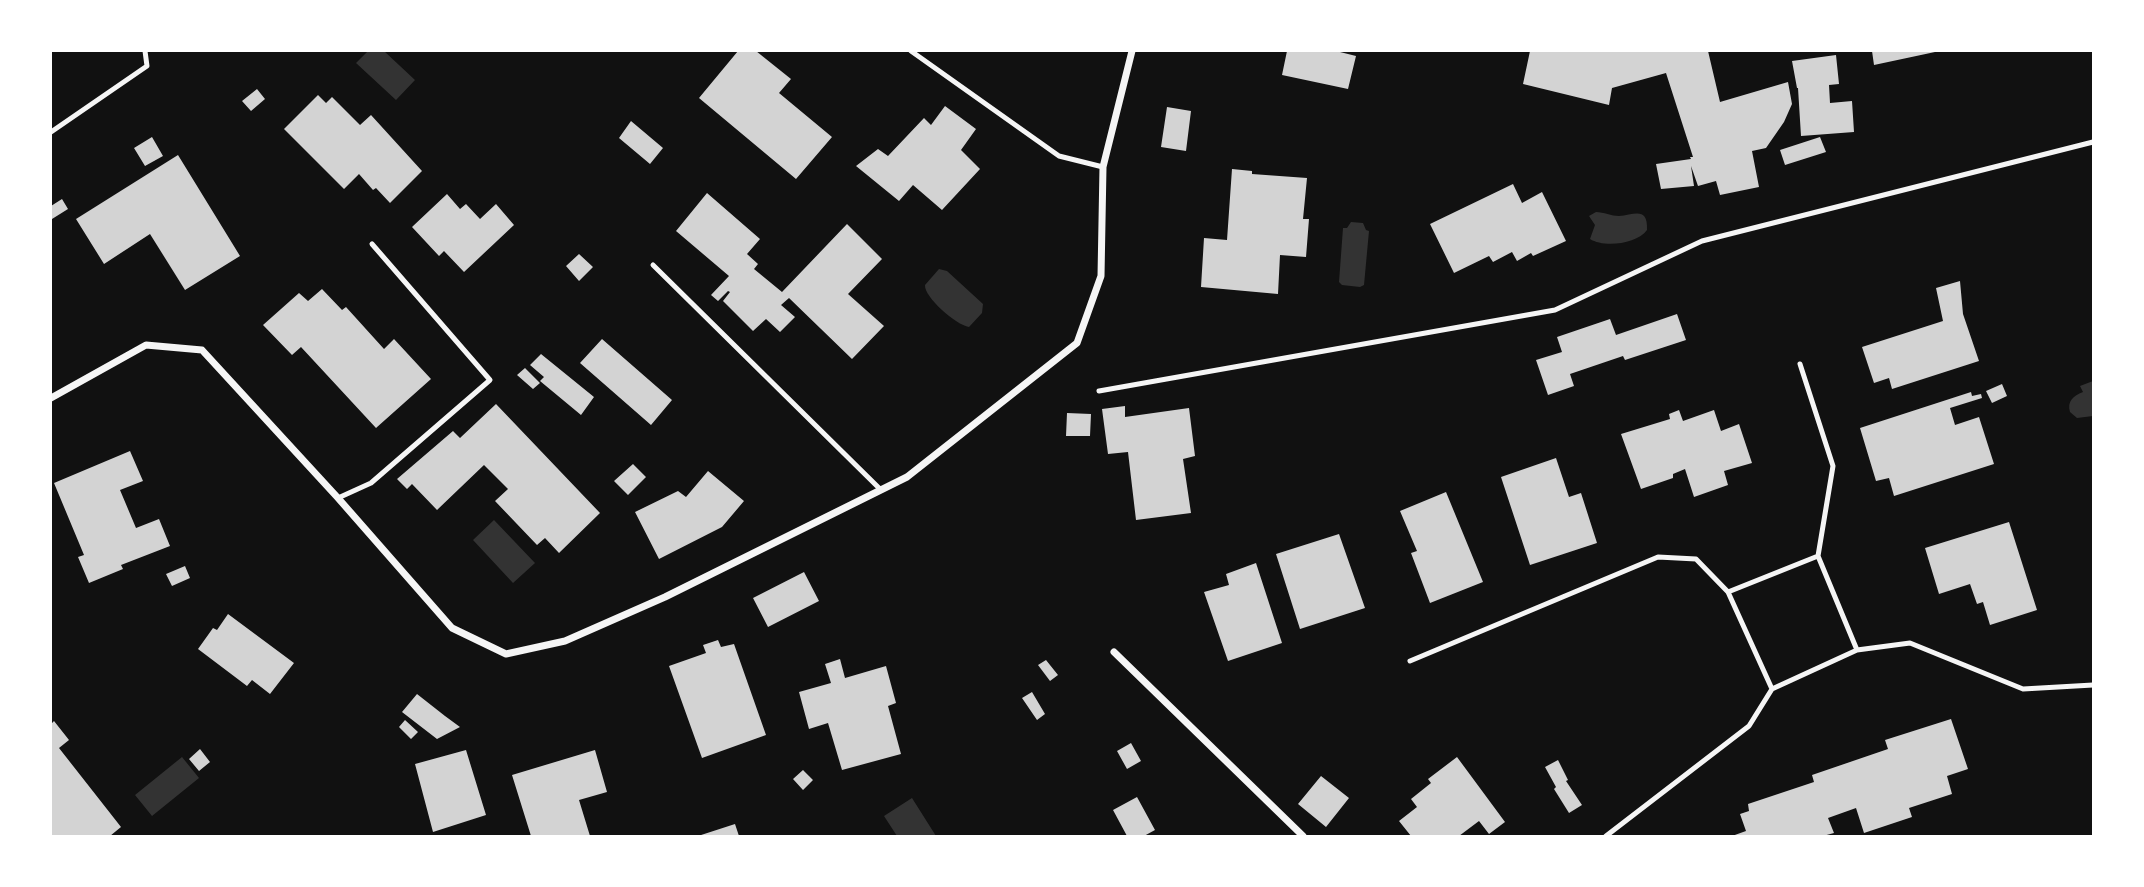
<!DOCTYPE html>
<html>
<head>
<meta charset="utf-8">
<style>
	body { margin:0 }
	#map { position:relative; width:2144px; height:887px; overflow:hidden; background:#111; font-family:"Libre Baskerville",serif }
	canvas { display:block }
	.frame { position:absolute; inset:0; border:52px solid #fff; pointer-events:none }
</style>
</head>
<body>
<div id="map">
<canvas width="2144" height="887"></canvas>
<div class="frame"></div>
</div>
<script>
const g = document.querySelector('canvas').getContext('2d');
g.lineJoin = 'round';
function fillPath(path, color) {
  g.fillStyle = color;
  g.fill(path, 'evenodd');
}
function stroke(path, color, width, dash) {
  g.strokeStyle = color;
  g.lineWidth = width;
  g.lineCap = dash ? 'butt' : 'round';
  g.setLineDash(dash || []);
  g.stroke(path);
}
fillPath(new Path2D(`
	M368,51H384L415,80L396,100L356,63Z
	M1596,212C1604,212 1611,216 1619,216C1634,215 1648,206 1647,230C1637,244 1604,248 1590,239L1595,225L1589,216Z
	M1351,222L1363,223L1366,230L1369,231L1364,285L1360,287L1342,285L1339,282L1343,228H1347Z
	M939,269L947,271L983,304L982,313L969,327C956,325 924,297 925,285Z
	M2093,381V416L2077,418L2070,412C2067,401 2073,396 2083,392L2080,386Z
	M494,520L535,563L513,583L473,540Z
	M182,757L199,778L152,816L135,795Z
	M912,798L936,836H897L884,816Z`), '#333');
fillPath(new Path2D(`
	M738,51H756L791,79L779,93L832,137L796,179L699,98Z
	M1287,51H1336L1356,56L1348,89L1282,75Z
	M1530,51H1708L1720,102L1788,82L1792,104L1784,122L1766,148L1752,151L1759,187L1720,195L1716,181L1698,186L1691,166L1694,186L1661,189L1656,164L1691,159L1690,157H1693L1666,73L1612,88L1609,105L1523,84Z
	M1872,51H1935V52L1874,65Z
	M1836,55L1839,84L1829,85L1830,103L1852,101L1854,132L1801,136L1798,88H1797L1792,61Z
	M257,89L265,99L251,111L242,101Z
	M318,95L326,103L332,97L360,125L371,115L422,171L390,203L376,188L373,190L359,174L344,189L284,129Z
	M945,106L976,129L961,150L980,169L942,210L913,185L899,201L856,166L878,149L888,156L924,118L931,125Z
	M1167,107L1191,111L1186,151L1161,147Z
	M631,121L663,148L650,164L619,138Z
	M152,137L163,156L145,166L134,148Z
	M1820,137L1826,152L1785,165L1780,150Z
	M178,155L240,256L185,290L150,234L104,264L76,219Z
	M1232,169L1252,171V174L1307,178L1303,219H1309L1306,257L1280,255L1278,294L1201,287L1204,238L1227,240Z
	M1513,184L1522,203L1542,192L1566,241L1533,256L1531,253L1517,261L1512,252L1493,262L1489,256L1454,273L1430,224Z
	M707,193L760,239L747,254L758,264L754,269L782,292L847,224L882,259L848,294L884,326L852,359L789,298L781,305L795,317L780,332L766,319L753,331L723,301L730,292L728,291L718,301L711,295L729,276L676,231Z
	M447,194L460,209L466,204L480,219L496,204L514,225L464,272L444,251L439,256L412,227Z
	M62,199L68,209L52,219L51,206Z
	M579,254L593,267L579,281L566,266Z
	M1960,281L1963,314L1979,361L1892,389L1889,378L1874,383L1862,347L1943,321L1936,288Z
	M322,289L342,310L346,307L384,349L394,339L431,379L376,428L301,347L292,355L263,325L299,293L308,301Z
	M1677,314L1686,340L1625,360L1623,356L1570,374L1574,386L1548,395L1536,360L1562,352L1557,337L1610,319L1616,335Z
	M602,339L672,400L651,425L580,363Z
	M541,354L594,397L581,415L540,381L544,377L530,365Z
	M525,368L540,383L533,389L517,375Z
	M2002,384L2007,396L1992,403L1986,391Z
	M1971,392L1972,396L1981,394L1982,398L1950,408L1955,425L1979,417L1994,464L1894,496L1889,478L1876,481L1860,428Z
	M496,404L600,513L559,553L545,538L537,545L495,501L508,489L484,465L437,510L412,484L407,489L397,479L453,431L460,438Z
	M1125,406V417L1189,408L1195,456L1183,459L1191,513L1136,520L1128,452L1108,454L1102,409Z
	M1679,410L1683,421L1714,410L1721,431L1739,424L1752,463L1724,471L1728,485L1694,497L1685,469L1673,474V478L1641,489L1621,434L1670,419L1669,414Z
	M1067,413L1091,414L1090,436H1066Z
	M130,451L143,481L120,490L136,528L159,519L170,546L121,565L123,569L89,583L78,557L84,555L54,483Z
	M1556,458L1569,497L1581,493L1597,543L1530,565L1501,477Z
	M633,464L646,477L628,495L614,481Z
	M708,471L744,501L722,527L659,559L635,512L678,491L686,497Z
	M1446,492L1483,582L1430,603L1411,553L1417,551L1400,511Z
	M2009,522L2037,610L1990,625L1983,602L1977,604L1970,584L1939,594L1925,548Z
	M1339,534L1365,608L1300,629L1276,554Z
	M1256,563L1282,643L1228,661L1204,592L1229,585L1226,574Z
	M185,566L190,578L172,586L166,574Z
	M804,572L819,601L768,627L753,598Z
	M228,614L294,663L270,694L252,680L247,686L198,649L213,628L217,630Z
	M718,640L721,647L734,644L766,735L702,758L669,666L706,653L703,645Z
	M840,659L845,678L886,666L896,703L888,706L901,754L842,770L828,723L809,729L799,692L831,683L825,664Z
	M1046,660L1058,675L1050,681L1038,665Z
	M1032,692L1045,714L1037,720L1022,698Z
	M417,694L445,716L460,727L437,739L402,712Z
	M1951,719L1968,769L1947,776L1952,794L1909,808L1912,817L1864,833L1856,808L1828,818L1834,833L1823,836H1732L1746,831L1740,814L1749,811L1748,804L1814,782L1812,775L1888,749L1885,740Z
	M405,720L418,732L411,739L399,727Z
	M54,721L69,740L59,748L121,827L110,836H51V724Z
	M1131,743L1141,761L1127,769L1117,751Z
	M200,749L210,762L199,771L189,759Z
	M466,750L486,815L433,832L415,764Z
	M595,750L607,792L579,800L590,836H531L512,775Z
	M1457,757L1505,822L1489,834L1479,821L1459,836H1411L1399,821L1417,807L1411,799L1431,783L1428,779Z
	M1558,760L1568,780L1566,781L1582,805L1569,813L1554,789L1556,787L1545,767Z
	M803,770L813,780L803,790L793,779Z
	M1321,776L1349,798L1326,827L1298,804Z
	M1137,797L1155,830L1144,836H1127L1113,810Z
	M735,824L739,836H698Z`), '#d3d3d3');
stroke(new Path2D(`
	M911,51L1059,156L1103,167
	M51,132L147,66L145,51
	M653,265L881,490
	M1099,391L1555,310L1702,241L2093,142
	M338,498L371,483L490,380L372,244
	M1818,556L1857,650
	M1728,592L1818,556L1833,466L1800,364
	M1410,661L1658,557L1696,559L1728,592L1772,689L1857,650L1910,643L2023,689L2093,685
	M1606,836L1749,726L1772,689`), '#f5f5f5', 5);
stroke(new Path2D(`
	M51,398L146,345L202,350L338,498L452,628L506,654L565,641L665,597L907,477L1077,343L1101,276L1103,167L1132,51
	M1114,652L1303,836`), '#f5f5f5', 7);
</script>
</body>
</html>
